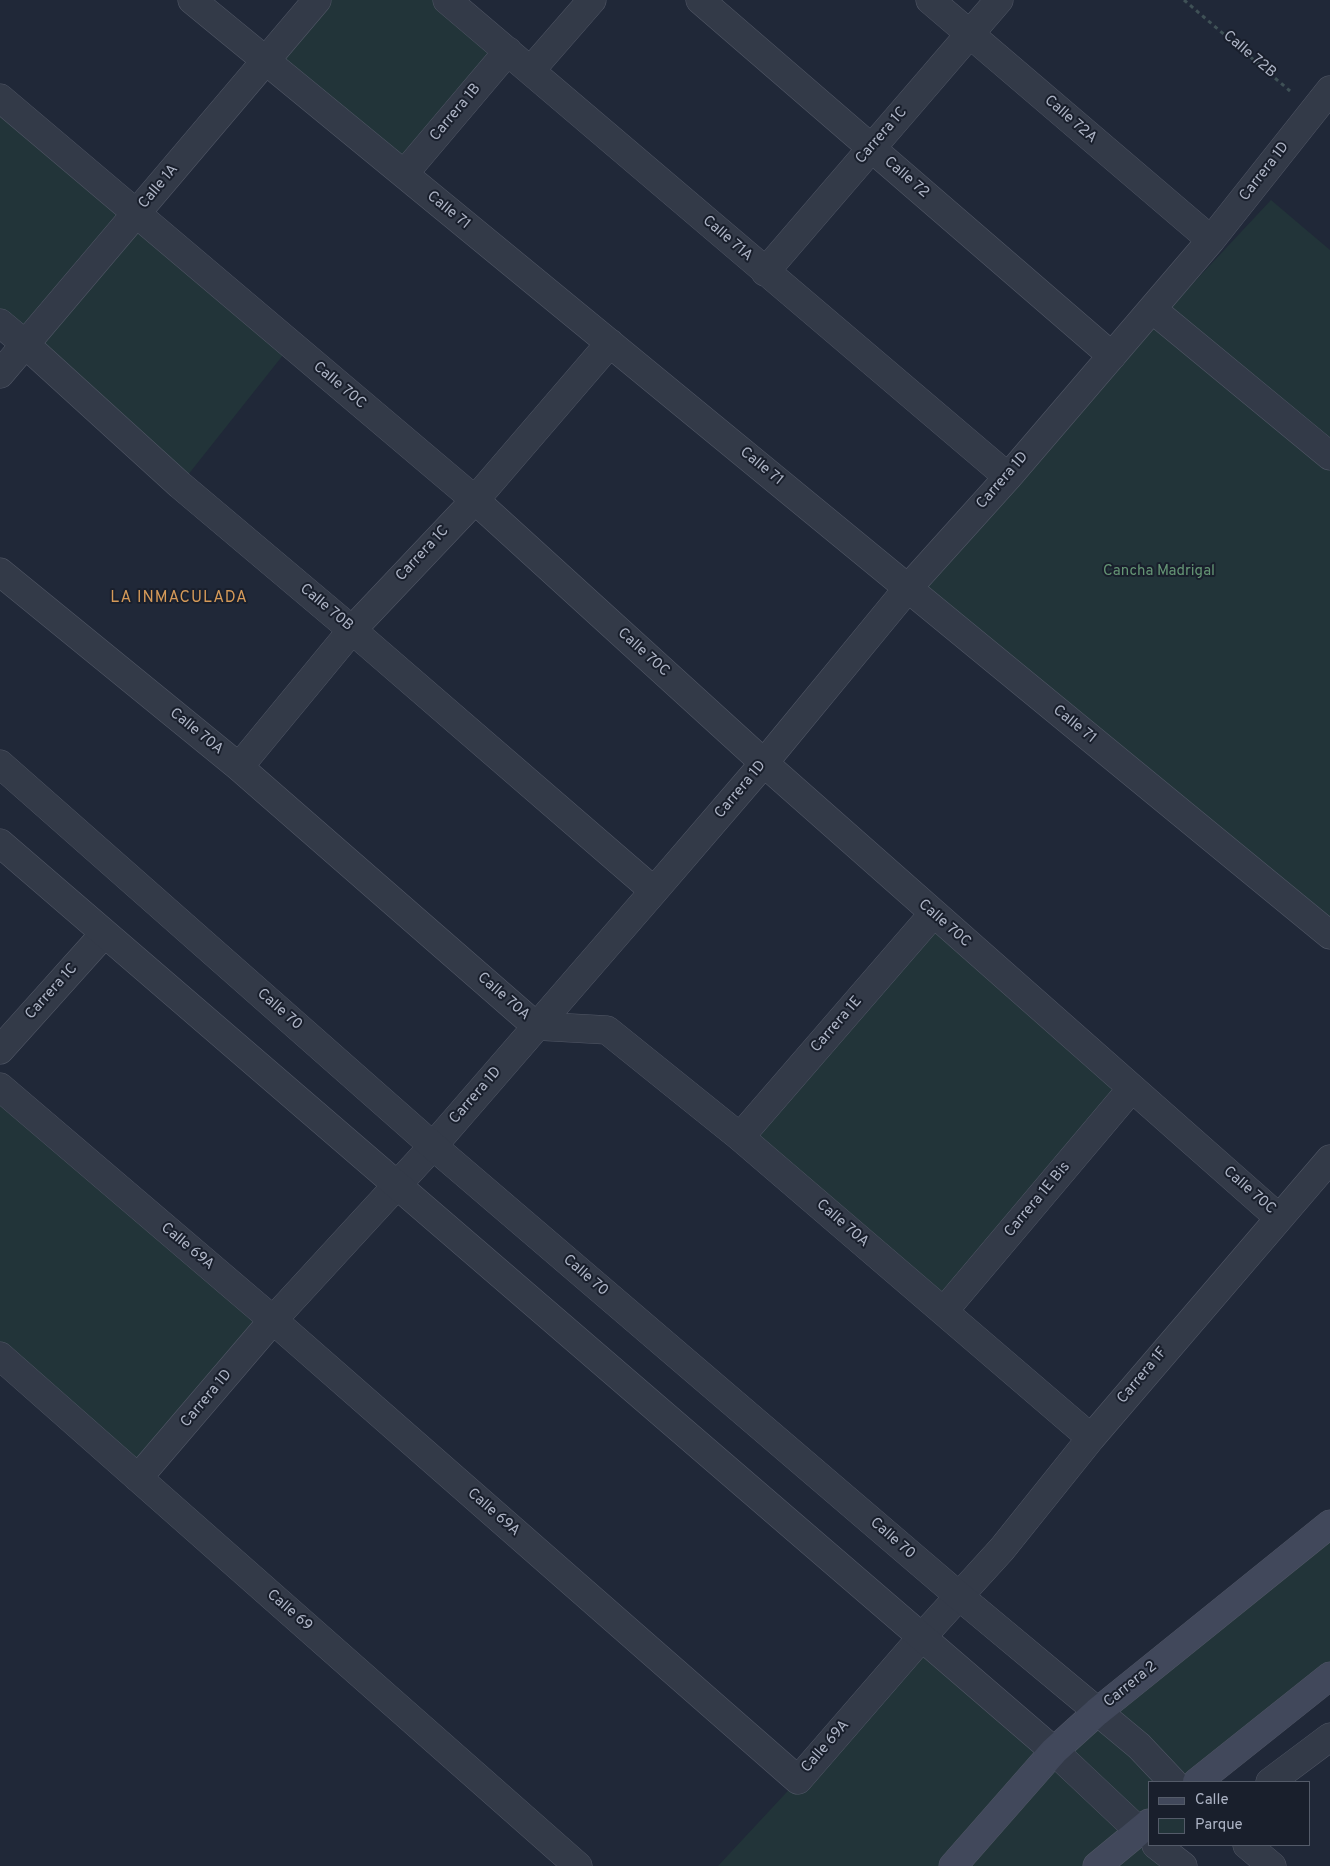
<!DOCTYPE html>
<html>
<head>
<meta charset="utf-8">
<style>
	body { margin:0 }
	#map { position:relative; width:1330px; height:1866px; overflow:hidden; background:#202838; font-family:Overpass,sans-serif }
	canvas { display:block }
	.legend { position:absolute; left:1148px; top:1781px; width:162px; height:65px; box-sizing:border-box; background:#191f2c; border:1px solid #545b69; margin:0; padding:6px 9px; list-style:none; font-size:15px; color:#adb4c5 }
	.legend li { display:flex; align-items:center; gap:10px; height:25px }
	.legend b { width:25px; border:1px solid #545b69 }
</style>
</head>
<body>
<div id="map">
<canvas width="1330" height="1866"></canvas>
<ul class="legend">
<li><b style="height:6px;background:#41485b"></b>Calle</li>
<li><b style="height:14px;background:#223439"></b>Parque</li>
</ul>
</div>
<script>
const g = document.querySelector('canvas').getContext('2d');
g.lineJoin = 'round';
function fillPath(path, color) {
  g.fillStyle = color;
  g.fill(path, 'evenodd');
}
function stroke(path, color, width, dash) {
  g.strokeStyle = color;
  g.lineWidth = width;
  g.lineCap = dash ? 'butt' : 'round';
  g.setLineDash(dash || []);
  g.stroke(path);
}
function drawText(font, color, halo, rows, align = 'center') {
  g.font = font + ' Overpass,sans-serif';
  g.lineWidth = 4;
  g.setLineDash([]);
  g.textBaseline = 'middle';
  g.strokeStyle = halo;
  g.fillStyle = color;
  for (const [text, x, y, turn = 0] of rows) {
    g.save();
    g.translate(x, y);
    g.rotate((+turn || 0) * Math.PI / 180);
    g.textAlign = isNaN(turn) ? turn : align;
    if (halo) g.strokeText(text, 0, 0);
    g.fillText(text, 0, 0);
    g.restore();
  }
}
fillPath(new Path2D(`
	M317,0H447L508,51L404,174L266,60Z
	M0,98L291,345L180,485L0,323Z
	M1271,200L1330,250V935L908,588Z
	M933,914L1132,1088L944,1311L740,1137Z
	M0,1087L273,1320L138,1478L0,1356Z
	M1330,1524V1676L1197,1782H1149V1823L1183,1866H718L798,1780L921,1638L1054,1751Z`), '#223439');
const minor = new Path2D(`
	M192,0L1330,935
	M447,0L1008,477
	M700,0L1112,356
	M930,0L1211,240
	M531,70L592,0
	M0,98L475,500L764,763L1278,1217
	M404,174L508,51
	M765,272L999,0
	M1152,309L1330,456
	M0,323L25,344L180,485L352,630L654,891
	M0,374L317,0
	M0,572L239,767L536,1026L607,1030L740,1137L1091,1438
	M239,767L352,630L475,500L610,343
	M0,1050L104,934
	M0,1087L273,1320L798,1780L921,1638L1002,1549L1091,1438L1330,1159
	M740,1137L933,914
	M944,1311L1132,1088
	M0,1356L578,1866
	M138,1478L273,1320L433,1146L654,891L764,763L908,588L1008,477L1211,240L1330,90
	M1270,1782L1330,1737
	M1156,1845L1183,1866
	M1247,1845L1272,1866`);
const tertiary = new Path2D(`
	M0,764L433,1146L959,1596L1139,1746L1173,1782
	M0,843L1054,1751L1139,1831`);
const secondary = new Path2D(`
	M1197,1782L1330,1676
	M953,1866L1054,1751L1097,1712L1330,1524
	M1097,1866L1149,1823`);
stroke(minor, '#515766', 29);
stroke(tertiary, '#515766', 29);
stroke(secondary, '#515766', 29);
stroke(new Path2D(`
	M1184,0L1290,91`), '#3f5156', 3, [4, 4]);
stroke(minor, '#333a48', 28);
stroke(tertiary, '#333a48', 28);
stroke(secondary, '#41485b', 28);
drawText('15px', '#adb4c5', '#191f2c', [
	["Calle 72B",1249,55,40],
	["Carrera 1B",456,113,-50],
	["Calle 72A",1070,120,41],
	["Carrera 1C",882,136,-49],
	["Carrera 1D",1265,172,-52],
	["Calle 72",906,178,41],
	["Calle 1A",159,187,-50],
	["Calle 71",448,211,39],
	["Calle 71A",727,239,41],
	["Calle 70C",339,386,40],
	["Calle 71",761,467,39],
	["Carrera 1D",1003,481,-49],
	["Carrera 1C",423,554,-47],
	["Calle 70B",326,608,40],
	["Calle 70C",643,653,42],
	["Calle 71",1074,725,39],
	["Calle 70A",196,732,39],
	["Carrera 1D",741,790,-50],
	["Calle 70C",944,924,41],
	["Carrera 1C",52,992,-48],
	["Calle 70A",503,997,41],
	["Calle 70",279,1010,41],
	["Carrera 1E",837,1025,-49],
	["Carrera 1D",476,1096,-49],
	["Calle 70C",1249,1191,41],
	["Carrera 1E Bis",1038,1200,-50],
	["Calle 70A",842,1224,41],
	["Calle 69A",187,1247,40],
	["Calle 70",585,1276,41],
	["Carrera 1F",1143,1376,-50],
	["Carrera 1D",207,1399,-50],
	["Calle 69A",493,1513,41],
	["Calle 70",892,1539,41],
	["Calle 69",289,1611,41],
	["Carrera 2",1131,1685,-39],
	["Calle 69A",826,1747,-49]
]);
drawText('15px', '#659575', '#191f2c', [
	["Cancha Madrigal",1159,572]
]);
g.letterSpacing = '1px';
drawText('16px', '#d59a59', '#191f2c', [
	["LA INMACULADA",179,599]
]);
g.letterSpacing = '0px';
</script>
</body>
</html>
